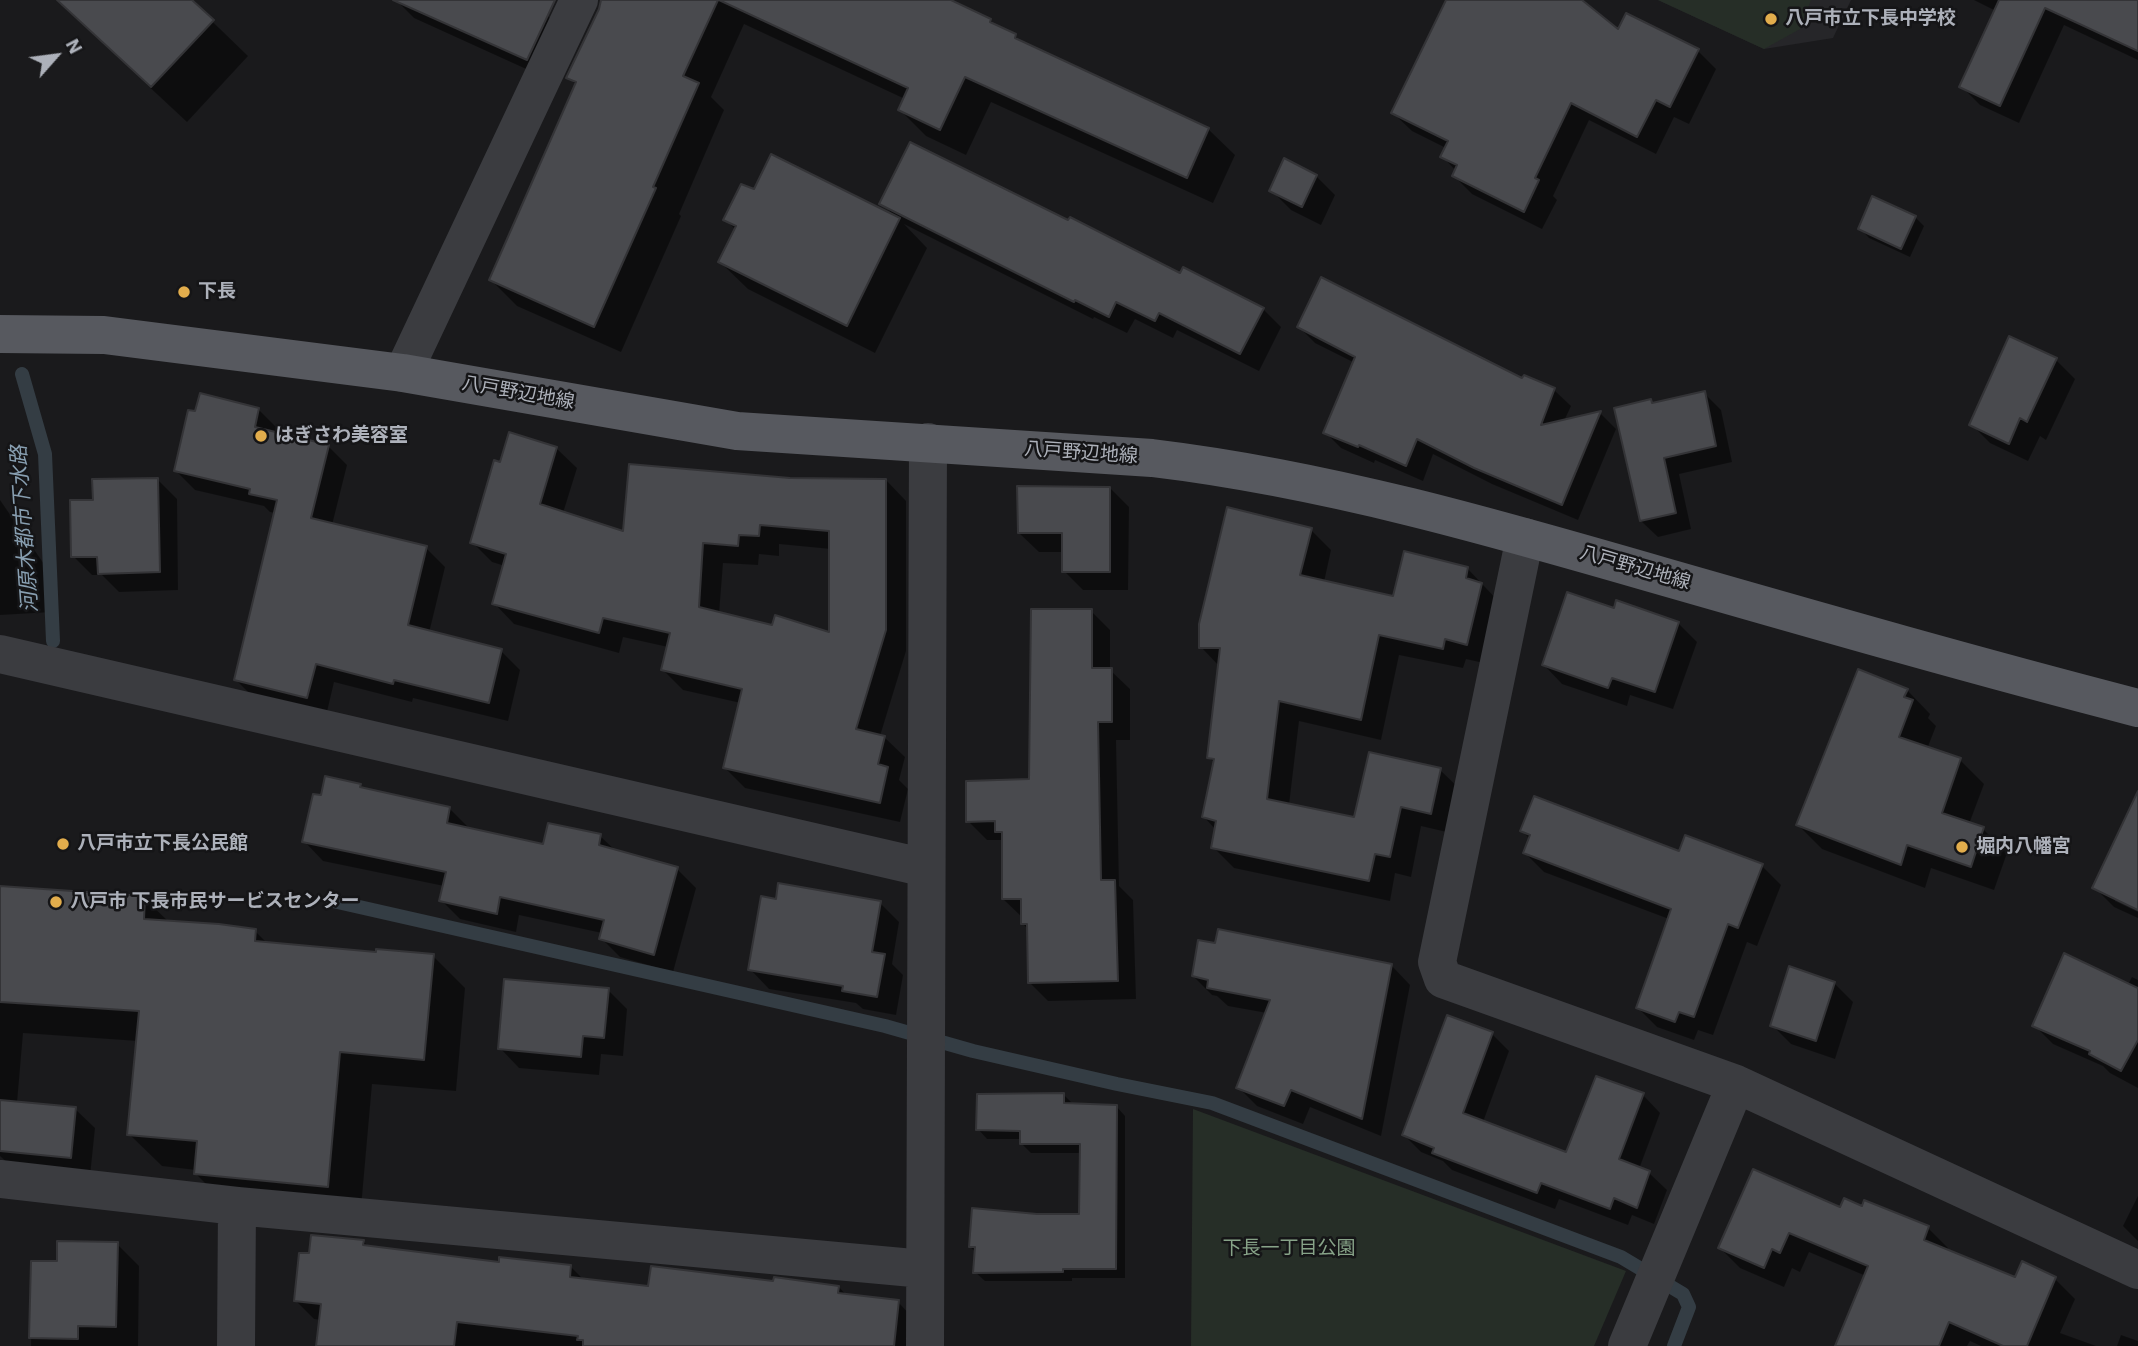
<!DOCTYPE html>
<html>
<head>
<meta charset="utf-8">
<style>
	body { margin:0 }
	#map { position:relative; width:2138px; height:1346px; overflow:hidden; background:#1a1a1c; font-family:"IBM Plex Sans",sans-serif }
	canvas { display:block }
	.north { position:absolute; left:21px; top:21px; width:70px; height:70px; -webkit-text-stroke:5px #151517; paint-order:stroke; rotate:62deg; font-size:19px; font-weight:700; line-height:28px; text-align:center; color:#adb1ba }
	.north::after { content:''; display:block; margin:auto; width:24px; height:32px; background:#adb1ba; clip-path:polygon(50% 0,100% 100%,50% 72%,0 100%) }
</style>
</head>
<body>
<div id="map">
<canvas width="2138" height="1346"></canvas>
<div class="north">N</div>
</div>
<script>
const g = document.querySelector('canvas').getContext('2d');
g.lineJoin = 'round';
function fillPath(path, color) {
  g.fillStyle = color;
  g.fill(path, 'evenodd');
}
function stroke(path, color, width, dash) {
  g.strokeStyle = color;
  g.lineWidth = width;
  g.lineCap = dash ? 'butt' : 'round';
  g.setLineDash(dash || []);
  g.stroke(path);
}
function drawText(font, color, halo, rows, align = 'center') {
  g.font = font + ' "IBM Plex Sans","Noto Sans JP",sans-serif';
  g.lineWidth = 5;
  g.setLineDash([]);
  g.textBaseline = 'middle';
  g.strokeStyle = halo;
  g.fillStyle = color;
  for (const [text, x, y, turn = 0] of rows) {
    g.save();
    g.translate(x, y);
    g.rotate((+turn || 0) * Math.PI / 180);
    g.textAlign = isNaN(turn) ? turn : align;
    if (halo) g.strokeText(text, 0, 0);
    g.fillText(text, 0, 0);
    g.restore();
  }
}
fillPath(new Path2D(`
	M1658,0H1851L1833,38L1764,49Z`), '#262629');
fillPath(new Path2D(`
	M1658,0H1811L1800,29L1764,49Z
	M1193,1109L1626,1271L1594,1346H1191Z`), '#262e27');
fillPath(new Path2D(`
	M56,0H190L248,56L187,122Z
	M396,0H513L547,15L566,34L546,78L414,18Z
	M616,0H947L990,20L997,27L1015,36L1023,44L1208,129L1235,155L1213,203L991,102L966,155L926,136L900,110L905,99L744,24L711,97L724,110L679,214L681,216L621,352L517,306L491,280L577,86L569,78Z
	M1448,0H1575L1619,32L1698,51L1716,69L1689,124L1674,117L1656,154L1589,120L1553,196L1557,200L1542,229L1472,194L1454,176L1456,171L1442,156L1446,148L1412,131L1393,113Z
	M1974,0H2138V60L2064,25L2019,123L1980,105L1961,86L1996,11Z
	M1316,176L1335,195L1321,225L1291,210L1272,191Z
	M754,192L895,217L882,203L1181,275L1263,309L1281,327L1259,371L1177,330L1173,338L1135,319L1127,333L1094,317L1093,319L904,224L927,248L875,353L748,289L720,262L736,230L725,219Z
	M1915,217L1924,226L1910,257L1869,238L1860,228Z
	M1299,327L1554,390L1571,406L1564,421L1600,413L1616,429L1578,520L1492,484L1433,454L1423,481L1375,460L1374,463L1341,448L1325,432L1355,363L1315,343Z
	M2056,360L2075,379L2046,440L2040,436L2028,461L1990,443L1971,424Z
	M1704,393L1721,410L1732,462L1679,474L1691,529L1658,537L1641,521L1654,405Z
	M258,409L277,428L276,434L328,446L347,465L332,525L426,548L445,567L429,633L501,651L520,670L508,721L413,698L412,702L334,682L326,716L255,699L236,680L276,513L270,512L264,506L195,490L176,471Z
	M556,448L577,468L563,513L625,533L790,480H886L906,501V651L880,736L884,737L905,757L899,780L908,789L900,822L745,788L725,768L741,703L683,690L663,670L668,647L623,637L619,653L514,624L494,603L505,566L492,562L472,542L501,465ZM779,544L831,549V635L773,627L719,614L723,563L758,565L759,554L779,556Z
	M158,480L177,499L178,590L119,592L102,575H92L73,556L94,502Z
	M1110,488L1129,507L1128,590H1083L1064,571L1063,552H1039L1019,533Z
	M0,500L46,567L52,612L0,615Z
	M1311,530L1331,550L1324,582L1395,598L1467,568L1502,605L1488,664L1466,659L1463,668L1399,655L1381,740L1299,721L1289,805L1356,819L1440,770L1461,790L1451,833L1421,826L1411,877L1395,873L1390,901L1234,868L1213,847L1216,830L1204,817L1215,763L1209,758L1220,667L1201,647Z
	M1615,610L1678,623L1697,642L1673,709L1630,695L1627,706L1562,684L1544,665Z
	M1091,611L1110,630V670L1130,689V740H1116L1119,886L1133,900L1136,999L1048,1001L1029,982L1028,929L1023,924V918L1003,899L1004,840H987L968,821L1031,780Z
	M1907,690L1930,714L1928,718L1936,726L1927,749L1960,760L1984,784L1969,824L1983,829L2007,853L1994,890L1931,868L1925,888L1822,849L1798,825Z
	M360,785L365,790L449,808L468,827V829L544,846L600,836L616,851L677,869L696,888L673,972L620,957L601,938L602,933L519,915L516,932L460,919L441,900L444,886L323,861L304,841L322,798Z
	M2138,797V908L2115,897V901L2138,912V918L2114,907L2095,888Z
	M1522,831L1762,866L1781,885L1757,946L1747,942L1713,1035L1698,1030L1694,1040L1657,1027L1638,1008L1669,919L1544,872L1525,853L1530,839Z
	M0,888L144,898L169,922L255,931L268,944L377,954L433,956L465,988L456,1091L372,1084L360,1219L228,1206L196,1174V1170L162,1166L129,1134L138,1041L23,1033L17,1103L75,1109L95,1128L90,1176L13,1168L0,1156Z
	M777,901L880,903L899,922L892,964L903,975L896,1015L863,1009L856,1003L769,989L750,969Z
	M1392,966L1410,985L1381,1136L1310,1107L1303,1124L1257,1106L1238,1087L1267,1013L1228,1006L1217,996L1212,995L1193,976Z
	M2132,977L2138,980V1088L2110,1073L2103,1066L2053,1044L2034,1025L2128,985Z
	M1834,983L1853,1002L1835,1059L1791,1044L1772,1025Z
	M608,990L627,1009L623,1056L601,1054L599,1075L519,1068L500,1048Z
	M1492,1034L1509,1051L1483,1122L1567,1155L1643,1095L1660,1113L1639,1169L1649,1173L1667,1190L1654,1224L1632,1215L1628,1225L1559,1199L1555,1209L1452,1170L1443,1161L1421,1152L1404,1135Z
	M1064,1095L1073,1104L1116,1106L1125,1116V1278H1072V1281H985L975,1272L977,1253L970,1247L1037,1216H1081L1082,1153H1031L1022,1144V1139H987L978,1129Z
	M2138,1196V1241L2123,1226Z
	M1841,1210L1928,1228L1948,1248L1947,1251L2015,1279H2055L2075,1299L2060,1333L2096,1346H1981L1970,1341L1967,1346H1837L1866,1276L1809,1252L1800,1272L1792,1268L1784,1287L1740,1268L1720,1248Z
	M363,1241L370,1248L500,1263L571,1267L584,1280L650,1288L774,1283L839,1287L847,1296L898,1302L916,1321L914,1346H318L321,1320L314,1319L295,1300L311,1255Z
	M117,1244L139,1266L138,1346H31L32,1263H59Z
	M2121,1335L2138,1341V1346H2117Z`), '#0007');
stroke(new Path2D(`
	M22,374L45,454L53,641
	M333,901L885,1026L973,1051L1117,1084L1212,1103L1621,1257L1683,1294L1689,1307L1674,1346`), '#343d44', 14);
const building = new Path2D(`
	M57,0H192L214,20L151,87Z
	M393,0H555L527,60Z
	M601,0H718L683,76L699,83L653,187L656,188L594,327L489,280L576,82L566,78L599,9Z
	M719,0H951L991,19L990,22L1016,34L1015,38L1209,128L1187,178L965,77L940,130L898,110L908,88Z
	M1446,0H1582L1618,29L1626,13L1699,49L1670,107L1656,100L1637,137L1571,103L1535,178L1539,180L1524,212L1452,176L1457,165L1440,157L1448,141L1391,113Z
	M1999,0H2138V51L2045,8L2000,106L1959,87Z
	M910,142L1068,220L1070,217L1180,273L1183,267L1264,308L1240,354L1159,313L1155,321L1116,302L1109,317L1075,300L1074,302L879,204Z
	M771,154L900,218L847,326L718,262L736,226L723,220L741,184L754,189Z
	M1284,158L1317,175L1302,207L1269,191Z
	M1872,196L1916,216L1901,249L1858,229Z
	M1321,277L1522,378L1524,375L1555,388L1541,425L1601,411L1562,505L1474,468L1417,439L1406,466L1359,445L1358,447L1323,433L1355,357L1297,327Z
	M2009,336L2057,358L2027,422L2020,418L2009,444L1969,425Z
	M1705,391L1716,446L1664,458L1676,513L1640,521L1614,408L1651,399L1652,403Z
	M200,393L259,408L255,427L329,445L311,518L427,546L408,625L502,649L489,703L394,680L393,684L316,664L307,698L234,680L277,500L249,494L250,489L174,471L188,410L195,411Z
	M509,432L557,447L540,504L623,531L629,464L790,478L886,479V630L856,729L885,736L878,764L888,767L880,803L723,768L742,689L661,670L670,633L603,618L599,633L492,604L506,554L470,543L494,460L500,462ZM760,525L829,531V632L775,615L772,625L699,607L703,543L738,546L739,535L759,536Z
	M158,478L160,572L98,574L97,557H71L70,500H93L92,479Z
	M1017,486L1110,487V572H1062V533H1018Z
	M1227,507L1312,528L1300,575L1393,596L1404,551L1468,567L1466,578L1482,583L1467,645L1445,639L1443,649L1379,635L1361,720L1279,701L1267,799L1354,817L1369,752L1441,768L1431,814L1401,807L1390,857L1375,854L1369,881L1211,848L1216,821L1202,817L1214,759L1207,758L1220,648H1199V624Z
	M1567,592L1614,608L1616,600L1679,622L1655,692L1612,678L1608,688L1542,665Z
	M1031,609H1092V668H1112V722H1098L1101,880H1115L1118,981L1028,983L1027,924H1021V899H1002V832H995V821L966,822V781L1029,779Z
	M1858,669L1908,689L1904,697L1913,700L1899,737L1961,758L1942,813L1984,827L1971,867L1907,845L1901,865L1796,825Z
	M325,776L361,784L360,787L450,807L447,823L543,844L548,823L601,834L599,845L678,867L654,955L599,939L604,920L500,897L497,914L439,901L446,872L302,842L313,794L321,795Z
	M2138,791V910L2092,888Z
	M1534,796L1679,851L1685,835L1763,864L1738,928L1728,924L1694,1017L1679,1012L1675,1022L1636,1008L1671,909L1523,853L1530,835L1520,831Z
	M778,883L881,901L872,952L885,954L877,997L842,991L843,986L748,970L761,896L776,899Z
	M0,886L145,896L144,919L219,924L256,929L255,941L376,952V949L434,954L424,1060L340,1052L328,1187L194,1174L197,1141L127,1135L139,1011L0,1002Z
	M1218,929L1392,964L1362,1119L1291,1090L1284,1106L1236,1088L1270,1000L1207,988L1208,980L1192,976L1198,940L1215,943Z
	M2064,953L2138,988V1040L2121,1071L2089,1054L2090,1051L2032,1026Z
	M1789,966L1835,982L1816,1041L1770,1026Z
	M504,979L609,988L604,1038L583,1036L581,1057L498,1049Z
	M1447,1015L1493,1032L1463,1113L1566,1152L1596,1076L1644,1093L1619,1159L1650,1171L1637,1208L1614,1198L1610,1209L1541,1183L1537,1193L1432,1153L1434,1148L1402,1135Z
	M1064,1093V1103L1117,1105L1116,1269H1063V1272L973,1273L975,1247H969L972,1208L1037,1214H1079L1080,1144H1020V1131L976,1130L977,1094Z
	M0,1100L76,1107L71,1158L0,1151Z
	M1753,1169L1840,1207L1844,1198L1862,1206L1864,1200L1929,1226L1924,1240L2015,1277L2022,1261L2056,1277L2027,1346H2003L1949,1322L1939,1346H1835L1868,1266L1789,1233L1780,1253L1772,1249L1764,1268L1718,1248Z
	M311,1235L364,1240L363,1245L499,1262V1257L571,1265L570,1277L648,1286L651,1266L773,1281L774,1277L839,1286L838,1293L899,1300L894,1346H583V1340H577L578,1336L457,1322L454,1346H316L321,1304L294,1301L299,1253H309Z
	M57,1241L118,1242L116,1327L78,1326V1339L29,1338L31,1261H57Z`);
fillPath(building, '#494a4e');
stroke(building, '#343437', 2);
stroke(new Path2D(`
	M403,373L579,0
	M1525,537L1437,962L1443,979L1736,1084L2138,1270
	M0,654L926,868
	M0,1179L237,1206L924,1269
	M236,1346L237,1206
	M925,1346L928,442
	M1627,1346L1736,1084`), '#3b3c40', 38);
stroke(new Path2D(`
	M0,334L104,335L403,373L737,431L1152,458C1327,479 1496,528 1665,577C1822,622 1979,667 2138,708`), '#57595f', 38);
for (const [x, y, r, color] of [
	[1771,19,7,"#e2ad4c"],
	[184,292,7,"#e2ad4c"],
	[261,436,7,"#e2ad4c"],
	[63,844,7,"#e2ad4c"],
	[1962,847,7,"#e2ad4c"],
	[56,902,7,"#e2ad4c"]
]) {
  const dot = new Path2D();
  dot.arc(x, y, r, 0, 2 * Math.PI);
  g.fillStyle = color;
  g.fill(dot);
  stroke(dot, '#151517', 2.5);
}
drawText('bold 19px', '#adb1ba', '#151517', [
	["八戸市立下長中学校",1785,19],
	["下長",198,292],
	["はぎさわ美容室",275,436],
	["八戸市立下長公民館",77,844],
	["堀内八幡宮",1976,847],
	["八戸市 下長市民サービスセンター",70,902]
], 'left');
drawText('19px', '#adb1ba', '#151517', [
	["八戸野辺地線",518,393,10],
	["八戸野辺地線",1081,453,4],
	["八戸野辺地線",1635,568,16]
]);
drawText('19px', '#87a388', '#151517', [
	["下長一丁目公園",1289,1249]
]);
drawText('italic 21px', '#889fb1', '#151517', [
	["河原木都市下水路",25,529,-94]
]);
</script>
</body>
</html>
